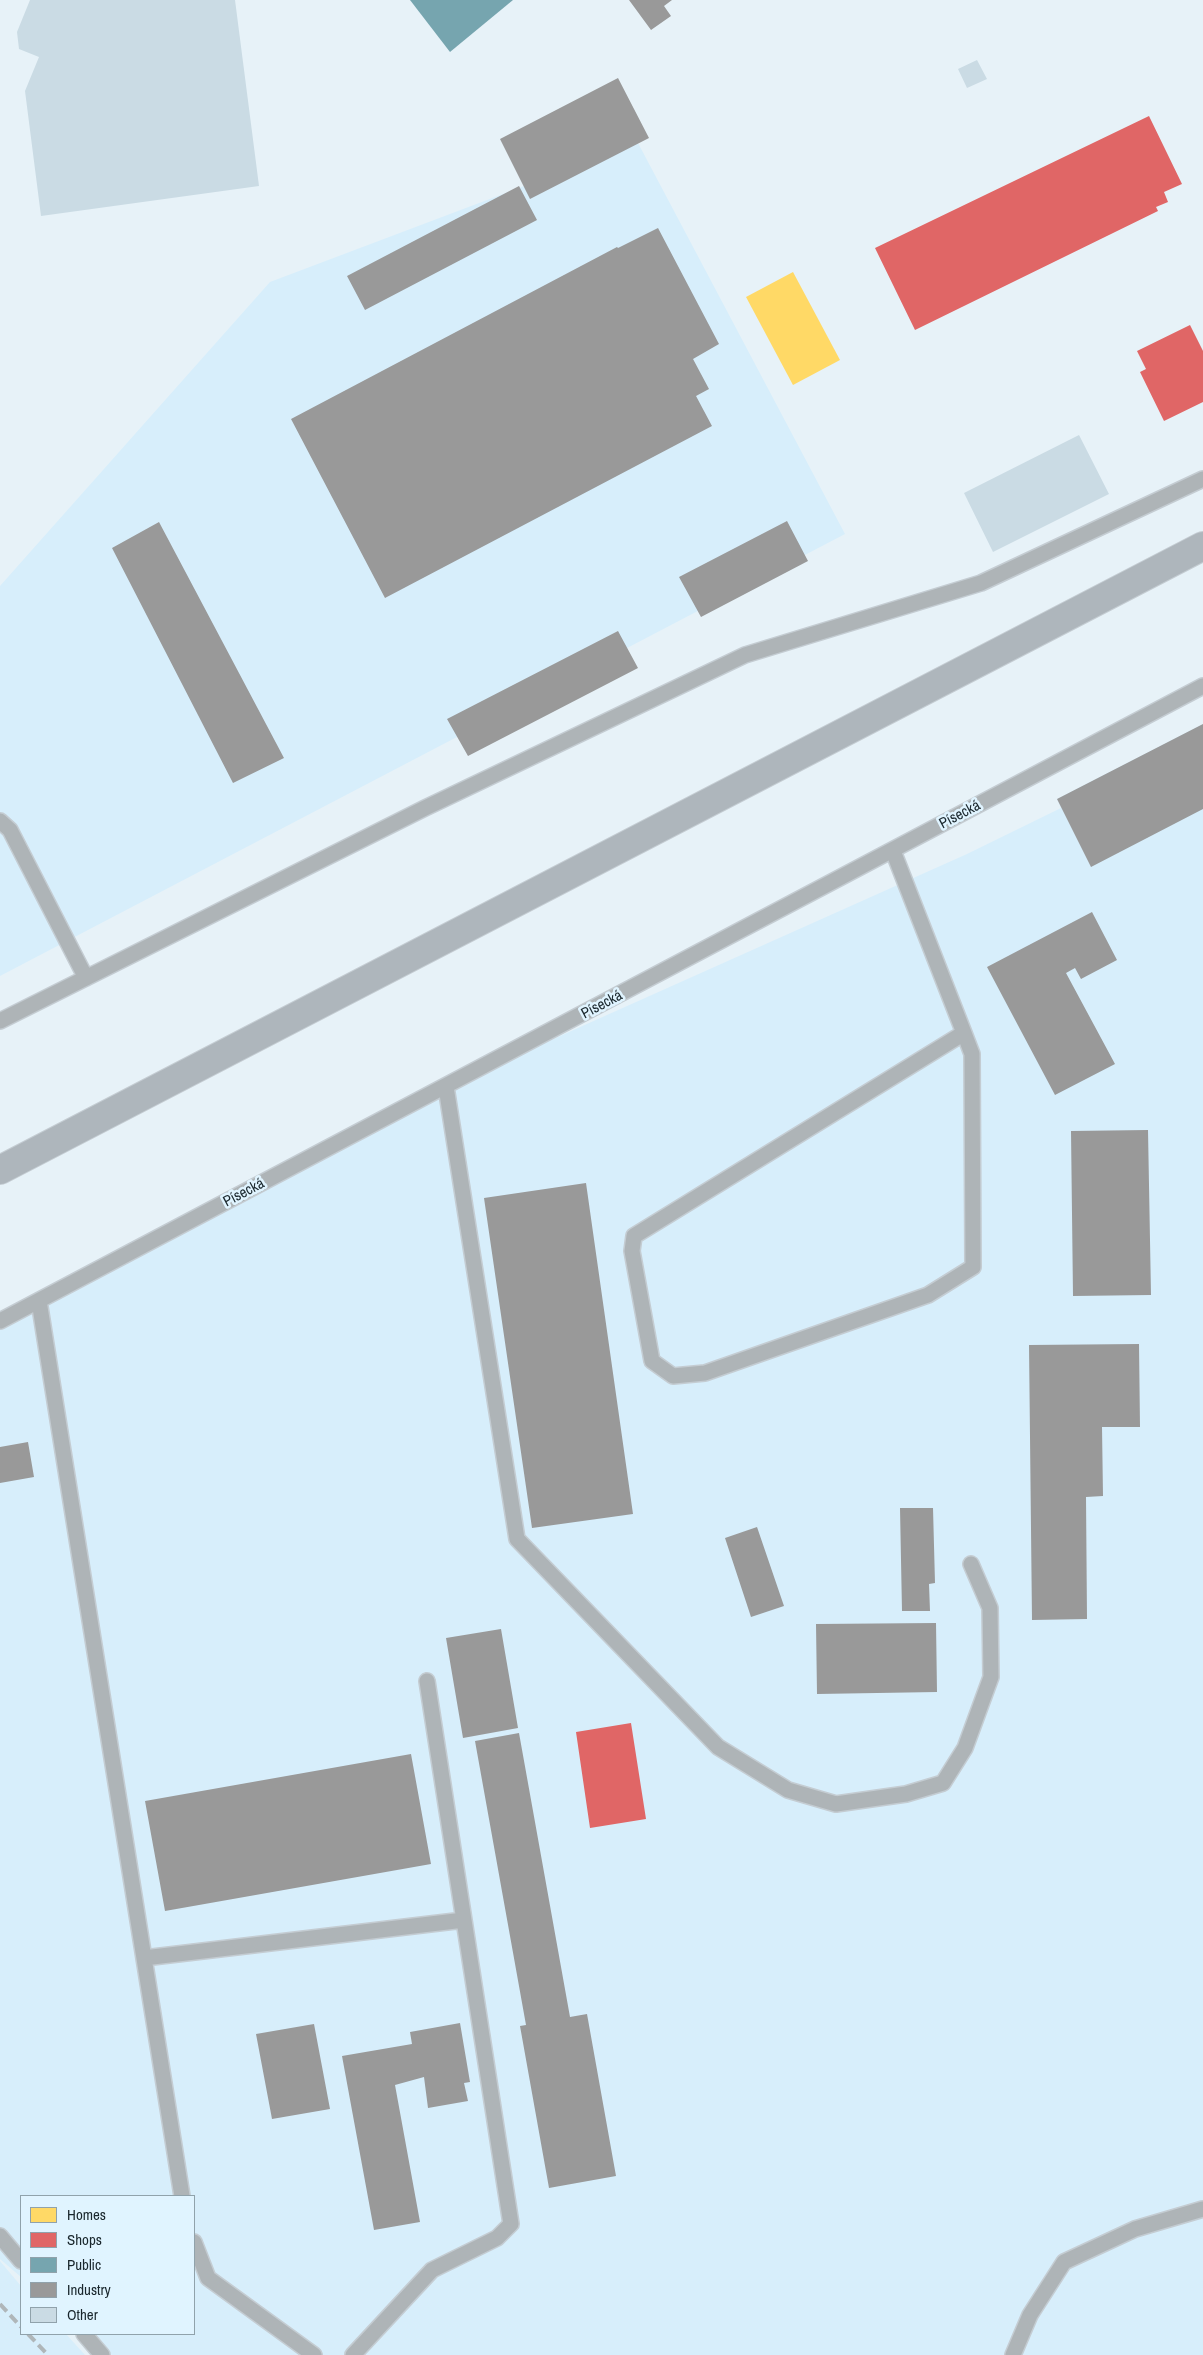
<!DOCTYPE html>
<html>
<head>
<meta charset="utf-8">
<style>
	body { margin:0 }
	#map { position:relative; width:1203px; height:2355px; overflow:hidden; background:#e7f2f8; font-family:"Archivo Narrow",sans-serif }
	canvas { display:block }
	.legend { position:absolute; left:20px; top:2195px; width:175px; height:140px; box-sizing:border-box; background:#e0f4ff; border:1px solid #90a2ab; margin:0; padding:6px 9px; list-style:none; font-size:15px; color:#19262c }
	.legend li { display:flex; align-items:center; gap:10px; height:25px }
	.legend b { width:25px; border:1px solid #90a2ab }
</style>
</head>
<body>
<div id="map">
<canvas width="1203" height="2355"></canvas>
<ul class="legend">
<li><b style="height:14px;background:#ffd966"></b>Homes</li>
<li><b style="height:14px;background:#e06666"></b>Shops</li>
<li><b style="height:14px;background:#76a5af"></b>Public</li>
<li><b style="height:14px;background:#999"></b>Industry</li>
<li><b style="height:14px;background:#cadbe4"></b>Other</li>
</ul>
</div>
<script>
const g = document.querySelector('canvas').getContext('2d');
g.lineJoin = 'round';
function fillPath(path, color) {
  g.fillStyle = color;
  g.fill(path, 'evenodd');
}
function stroke(path, color, width, dash) {
  g.strokeStyle = color;
  g.lineWidth = width;
  g.lineCap = dash ? 'butt' : 'round';
  g.setLineDash(dash || []);
  g.stroke(path);
}
function drawText(font, color, halo, rows, align = 'center') {
  g.font = font + ' "Archivo Narrow",sans-serif';
  g.lineWidth = 5;
  g.setLineDash([]);
  g.textBaseline = 'middle';
  g.strokeStyle = halo;
  g.fillStyle = color;
  for (const [text, x, y, turn = 0] of rows) {
    g.save();
    g.translate(x, y);
    g.rotate((+turn || 0) * Math.PI / 180);
    g.textAlign = isNaN(turn) ? turn : align;
    if (halo) g.strokeText(text, 0, 0);
    g.fillText(text, 0, 0);
    g.restore();
  }
}
fillPath(new Path2D(`
	M638,143L845,534L0,976V586L270,282Z
	M1203,724V2355H112L87,2334H194V2196H21V2277L0,2259V1321L446,1087L967,854L1061,808L1057,799Z
	M0,2261L21,2286V2334H66L85,2355H0Z`), '#d7eefb');
fillPath(new Path2D(`
	M793,272L840,360L793,385L746,297Z`), '#ffd966');
fillPath(new Path2D(`
	M1149,116L1182,184L1164,192L1168,202L1156,207L1158,211L915,330L875,248Z
	M1190,325L1203,351V402L1164,421L1140,372L1146,369L1137,351Z
	M631,1723L646,1819L590,1828L576,1732Z`), '#e06666');
fillPath(new Path2D(`
	M410,0H513L450,52Z`), '#76a5af');
fillPath(new Path2D(`
	M629,0H672L664,6L671,16L651,30Z
	M618,78L649,138L530,199L500,139Z
	M519,186L537,220L365,310L347,276Z
	M658,228L719,344L693,359L709,389L696,396L712,426L385,598L291,419L617,247L618,248Z
	M787,521L808,561L701,617L679,577Z
	M159,522L284,758L233,783L112,548Z
	M618,631L638,668L468,756L447,719Z
	M1203,724V809L1091,867L1057,799Z
	M1092,912L1117,960L1081,979L1075,968L1066,973L1115,1064L1055,1095L987,967Z
	M1148,1130L1151,1295L1073,1296L1071,1131Z
	M586,1183L633,1514L532,1528L484,1198Z
	M1139,1344L1140,1427H1102L1103,1496L1086,1497L1087,1619L1032,1620L1029,1345Z
	M28,1442L34,1477L0,1483V1447Z
	M900,1508H933L935,1583L929,1584L930,1611H902Z
	M757,1527L784,1606L751,1617L725,1538Z
	M936,1623L937,1692L817,1694L816,1624Z
	M501,1629L518,1728L463,1738L446,1638Z
	M519,1733L570,2017L587,2014L616,2176L549,2188L520,2026L526,2025L475,1741Z
	M411,1754L431,1864L165,1911L145,1801Z
	M460,2023L470,2082L464,2083L468,2101L428,2108L424,2077L395,2085L420,2222L374,2230L342,2056L412,2044L410,2032Z
	M314,2024L330,2109L272,2119L256,2034Z`), '#999');
fillPath(new Path2D(`
	M30,0H235L259,186L41,216L25,91L39,57L19,49L17,32Z
	M977,60L987,79L967,88L958,69Z
	M1079,435L1109,494L993,552L964,493Z`), '#cadbe4');
const lane = new Path2D(`
	M0,821L10,830L86,978
	M893,851L964,1033L972,1054L973,1267L928,1295L705,1373L673,1376L652,1361L632,1251L634,1236L964,1033
	M0,1021L425,808L745,655L981,583L1203,479
	M446,1087L517,1539L718,1747L788,1790L836,1804L906,1794L943,1783L965,1748L991,1677L990,1608L971,1564
	M39,1301L182,2196
	M0,1321L1203,686
	M144,1958L464,1920
	M0,2236L21,2261
	M194,2242L208,2278L314,2355
	M84,2334L102,2355
	M353,2355L432,2270L497,2238L511,2224L427,1681
	M1013,2355L1030,2315L1064,2262L1135,2229L1203,2209`);
const primary = new Path2D(`
	M0,1170L1203,546`);
stroke(lane, '#c4ccd2', 18);
stroke(primary, '#c4ccd2', 30);
stroke(lane, '#aeb4b7', 15);
stroke(primary, '#aeb6bc', 28);
stroke(new Path2D(`
	M0,2304L21,2327
	M28,2334L48,2355`), '#afb6b9', 4, [10, 5]);
drawText('15px', '#19262c', '#e0f4ff', [
	["Písecká",960,815,-28],
	["Písecká",602,1005,-28],
	["Písecká",244,1193,-28]
]);
</script>
</body>
</html>
